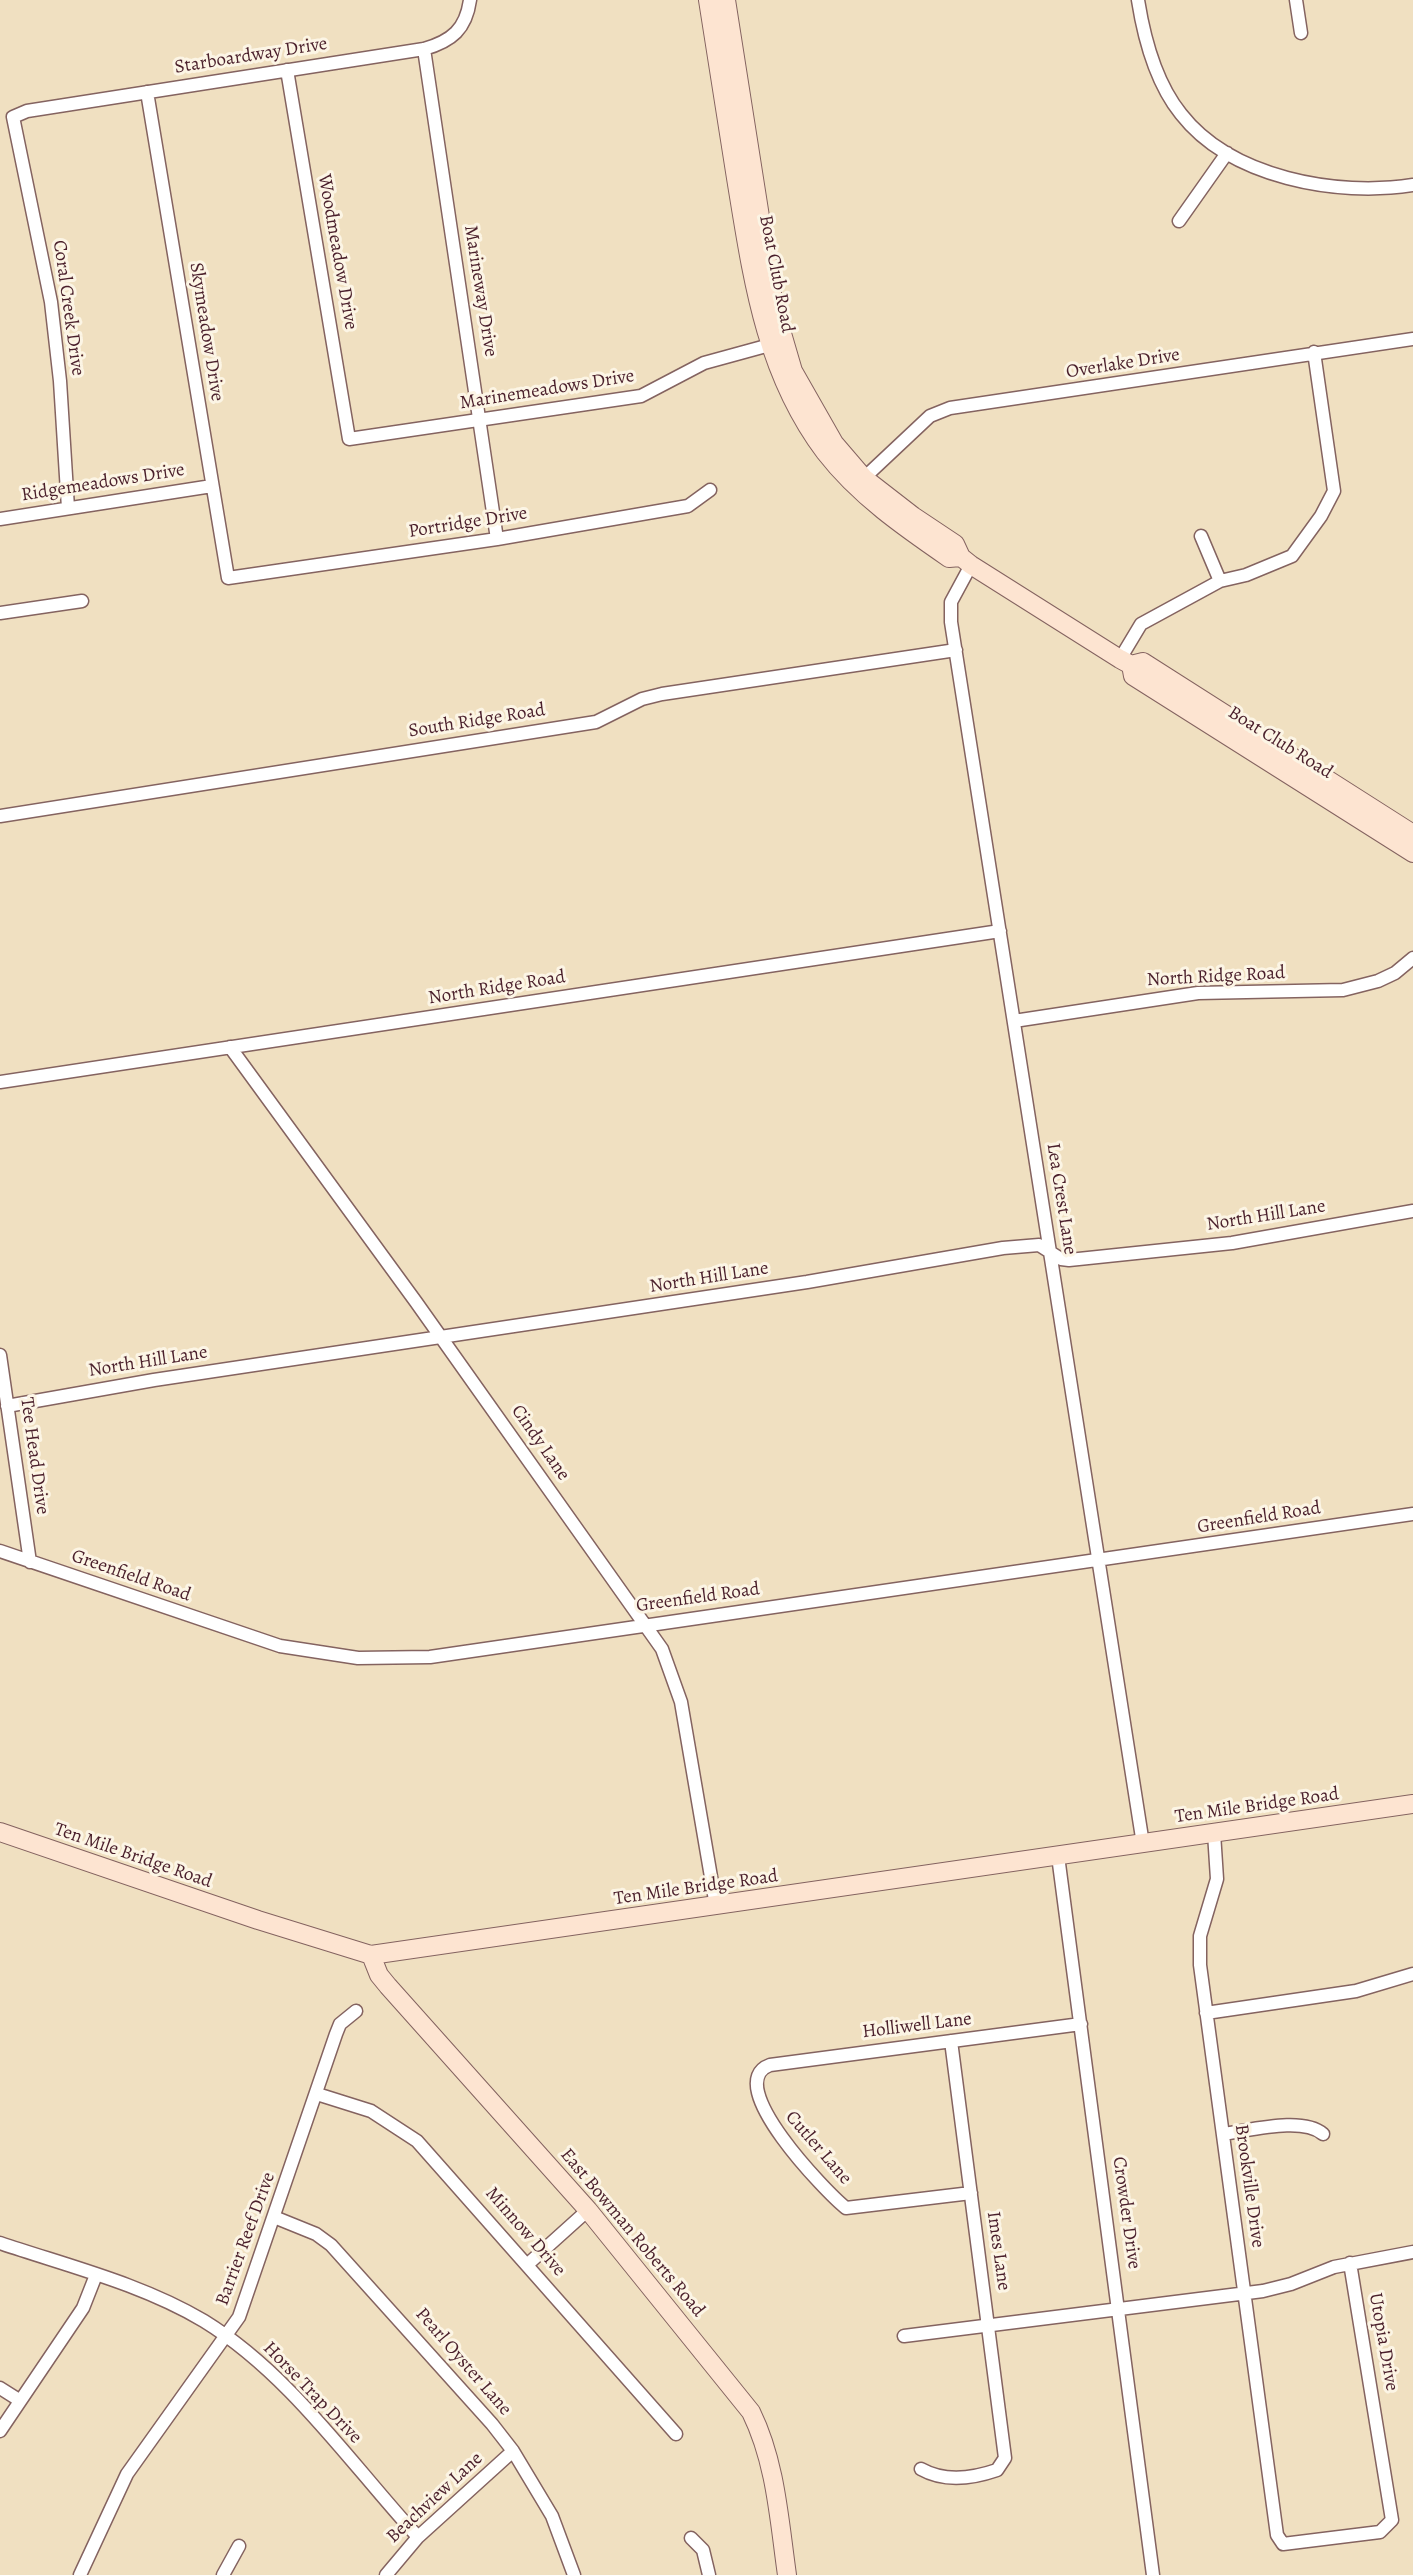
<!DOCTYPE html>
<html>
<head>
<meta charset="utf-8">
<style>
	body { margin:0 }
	canvas { display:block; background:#f0e0c1 }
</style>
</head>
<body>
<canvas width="1413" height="2575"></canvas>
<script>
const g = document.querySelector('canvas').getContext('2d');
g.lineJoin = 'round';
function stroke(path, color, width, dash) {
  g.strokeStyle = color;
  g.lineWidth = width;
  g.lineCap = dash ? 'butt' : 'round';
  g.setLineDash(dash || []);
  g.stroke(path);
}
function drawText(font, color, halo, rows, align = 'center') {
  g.font = font + ' Alegreya,serif';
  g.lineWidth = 6;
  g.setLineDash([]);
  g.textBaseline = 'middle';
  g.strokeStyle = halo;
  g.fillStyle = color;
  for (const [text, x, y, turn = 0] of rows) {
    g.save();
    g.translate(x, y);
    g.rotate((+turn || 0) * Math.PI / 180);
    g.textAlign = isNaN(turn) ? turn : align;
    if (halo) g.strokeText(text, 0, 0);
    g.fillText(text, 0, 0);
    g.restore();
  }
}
const street = new Path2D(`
	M1138,0C1144,38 1156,83 1181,114C1231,178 1337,197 1413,185
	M1296,0L1301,33
	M424,49L497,539
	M287,70L349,439L641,396L704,363L777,343
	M147,92L228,578L497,539L688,506L710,490
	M1179,221L1227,153
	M864,478L930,416L950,408L1413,339
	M68,508L60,381L51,302L13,117L27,111L424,49C452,41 466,29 470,0
	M0,519L212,486
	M1201,536L1220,581
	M971,565L951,602V622L1143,1844
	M0,613L82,601
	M1120,659L1141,624L1220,581L1246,575L1292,556L1321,516L1334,491L1314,352
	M0,816L596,722L642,699L662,694L956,650
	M1014,1021L1198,993L1343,990L1378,981L1395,973L1413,958
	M230,1047L416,1302L662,1649L681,1702L716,1906
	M0,1082L1000,931
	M0,1355L30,1562
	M7,1406L154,1380L807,1282L1003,1248L1039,1245L1061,1259L1069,1260L1232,1243L1413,1211
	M0,1551L280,1646L358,1658L430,1657L1413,1514
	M1214,1833L1217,1879L1200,1936V1965L1277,2535L1283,2544L1380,2532L1392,2520L1350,2263
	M1058,1856L1153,2575
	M1206,2013L1356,1991L1413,1974
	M317,2094L371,2111L417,2141L676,2434
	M1223,2134C1249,2131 1302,2116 1323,2134
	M971,2193L846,2208C827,2193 720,2083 770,2065L1081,2024
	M274,2217L316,2234L331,2245L492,2424L513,2451L552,2516L574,2575
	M0,2243C68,2266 142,2284 204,2321C290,2374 351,2464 418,2537
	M528,2264L588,2210
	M904,2336L1263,2291L1291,2284L1334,2267L1413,2252
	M0,2388L19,2400
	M0,2431L83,2308L96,2275
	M921,2469C944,2482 971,2479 997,2470L1005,2458L951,2041
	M691,2538L703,2550L709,2575
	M80,2575L127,2474L239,2317L336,2034L340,2024L356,2011
	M223,2575L239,2546
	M386,2575L418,2537L513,2451`);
const secondary = new Path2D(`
	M708,0C717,59 727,119 736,178C752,275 764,371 825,452C859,496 904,527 949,558L961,557
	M726,0L774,306L793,371L834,443L864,478L913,516L955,544L961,557L971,565L1120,659L1131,665L1143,662L1413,834
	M1131,665L1133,676L1413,853
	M0,1832L258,1920L371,1955L1413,1804
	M371,1955L379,1975L388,1986L588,2210L751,2412C776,2463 779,2519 787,2575`);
stroke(street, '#846360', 15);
stroke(secondary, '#846360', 20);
stroke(street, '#fff', 12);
stroke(secondary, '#fde4d1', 18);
drawText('19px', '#4a1f2b', '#fcf5e5', [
	["Starboardway Drive",251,56,-9],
	["Woodmeadow Drive",337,252,80],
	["Boat Club Road",776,274,79],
	["Marineway Drive",480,291,81],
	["Coral Creek Drive",68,308,82],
	["Skymeadow Drive",206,332,81],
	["Overlake Drive",1123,364,-9],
	["Marinemeadows Drive",547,390,-9],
	["Ridgemeadows Drive",103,483,-9],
	["Portridge Drive",468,523,-9],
	["South Ridge Road",477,721,-9],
	["Boat Club Road",1280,743,32],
	["North Ridge Road",1216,977,-3],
	["North Ridge Road",497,988,-9],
	["Lea Crest Lane",1061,1199,81],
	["North Hill Lane",1266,1216,-9],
	["North Hill Lane",709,1278,-9],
	["North Hill Lane",148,1362,-9],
	["Cindy Lane",540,1443,55],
	["Tee Head Drive",34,1456,82],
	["Greenfield Road",1259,1518,-9],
	["Greenfield Road",131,1576,19],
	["Greenfield Road",698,1598,-8],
	["Ten Mile Bridge Road",1257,1806,-8],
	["Ten Mile Bridge Road",133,1856,19],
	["Ten Mile Bridge Road",696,1888,-8],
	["Holliwell Lane",917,2026,-7],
	["Cutler Lane",818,2148,49],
	["Brookville Drive",1249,2186,82],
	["Crowder Drive",1126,2213,82],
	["Minnow Drive",525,2232,49],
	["East Bowman Roberts Road",632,2233,50],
	["Barrier Reef Drive",246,2239,-70],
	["Imes Lane",998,2251,82],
	["Utopia Drive",1383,2342,80],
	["Pearl Oyster Lane",463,2362,49],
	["Horse Trap Drive",312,2393,46],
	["Beachview Lane",435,2498,-43]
]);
</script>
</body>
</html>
